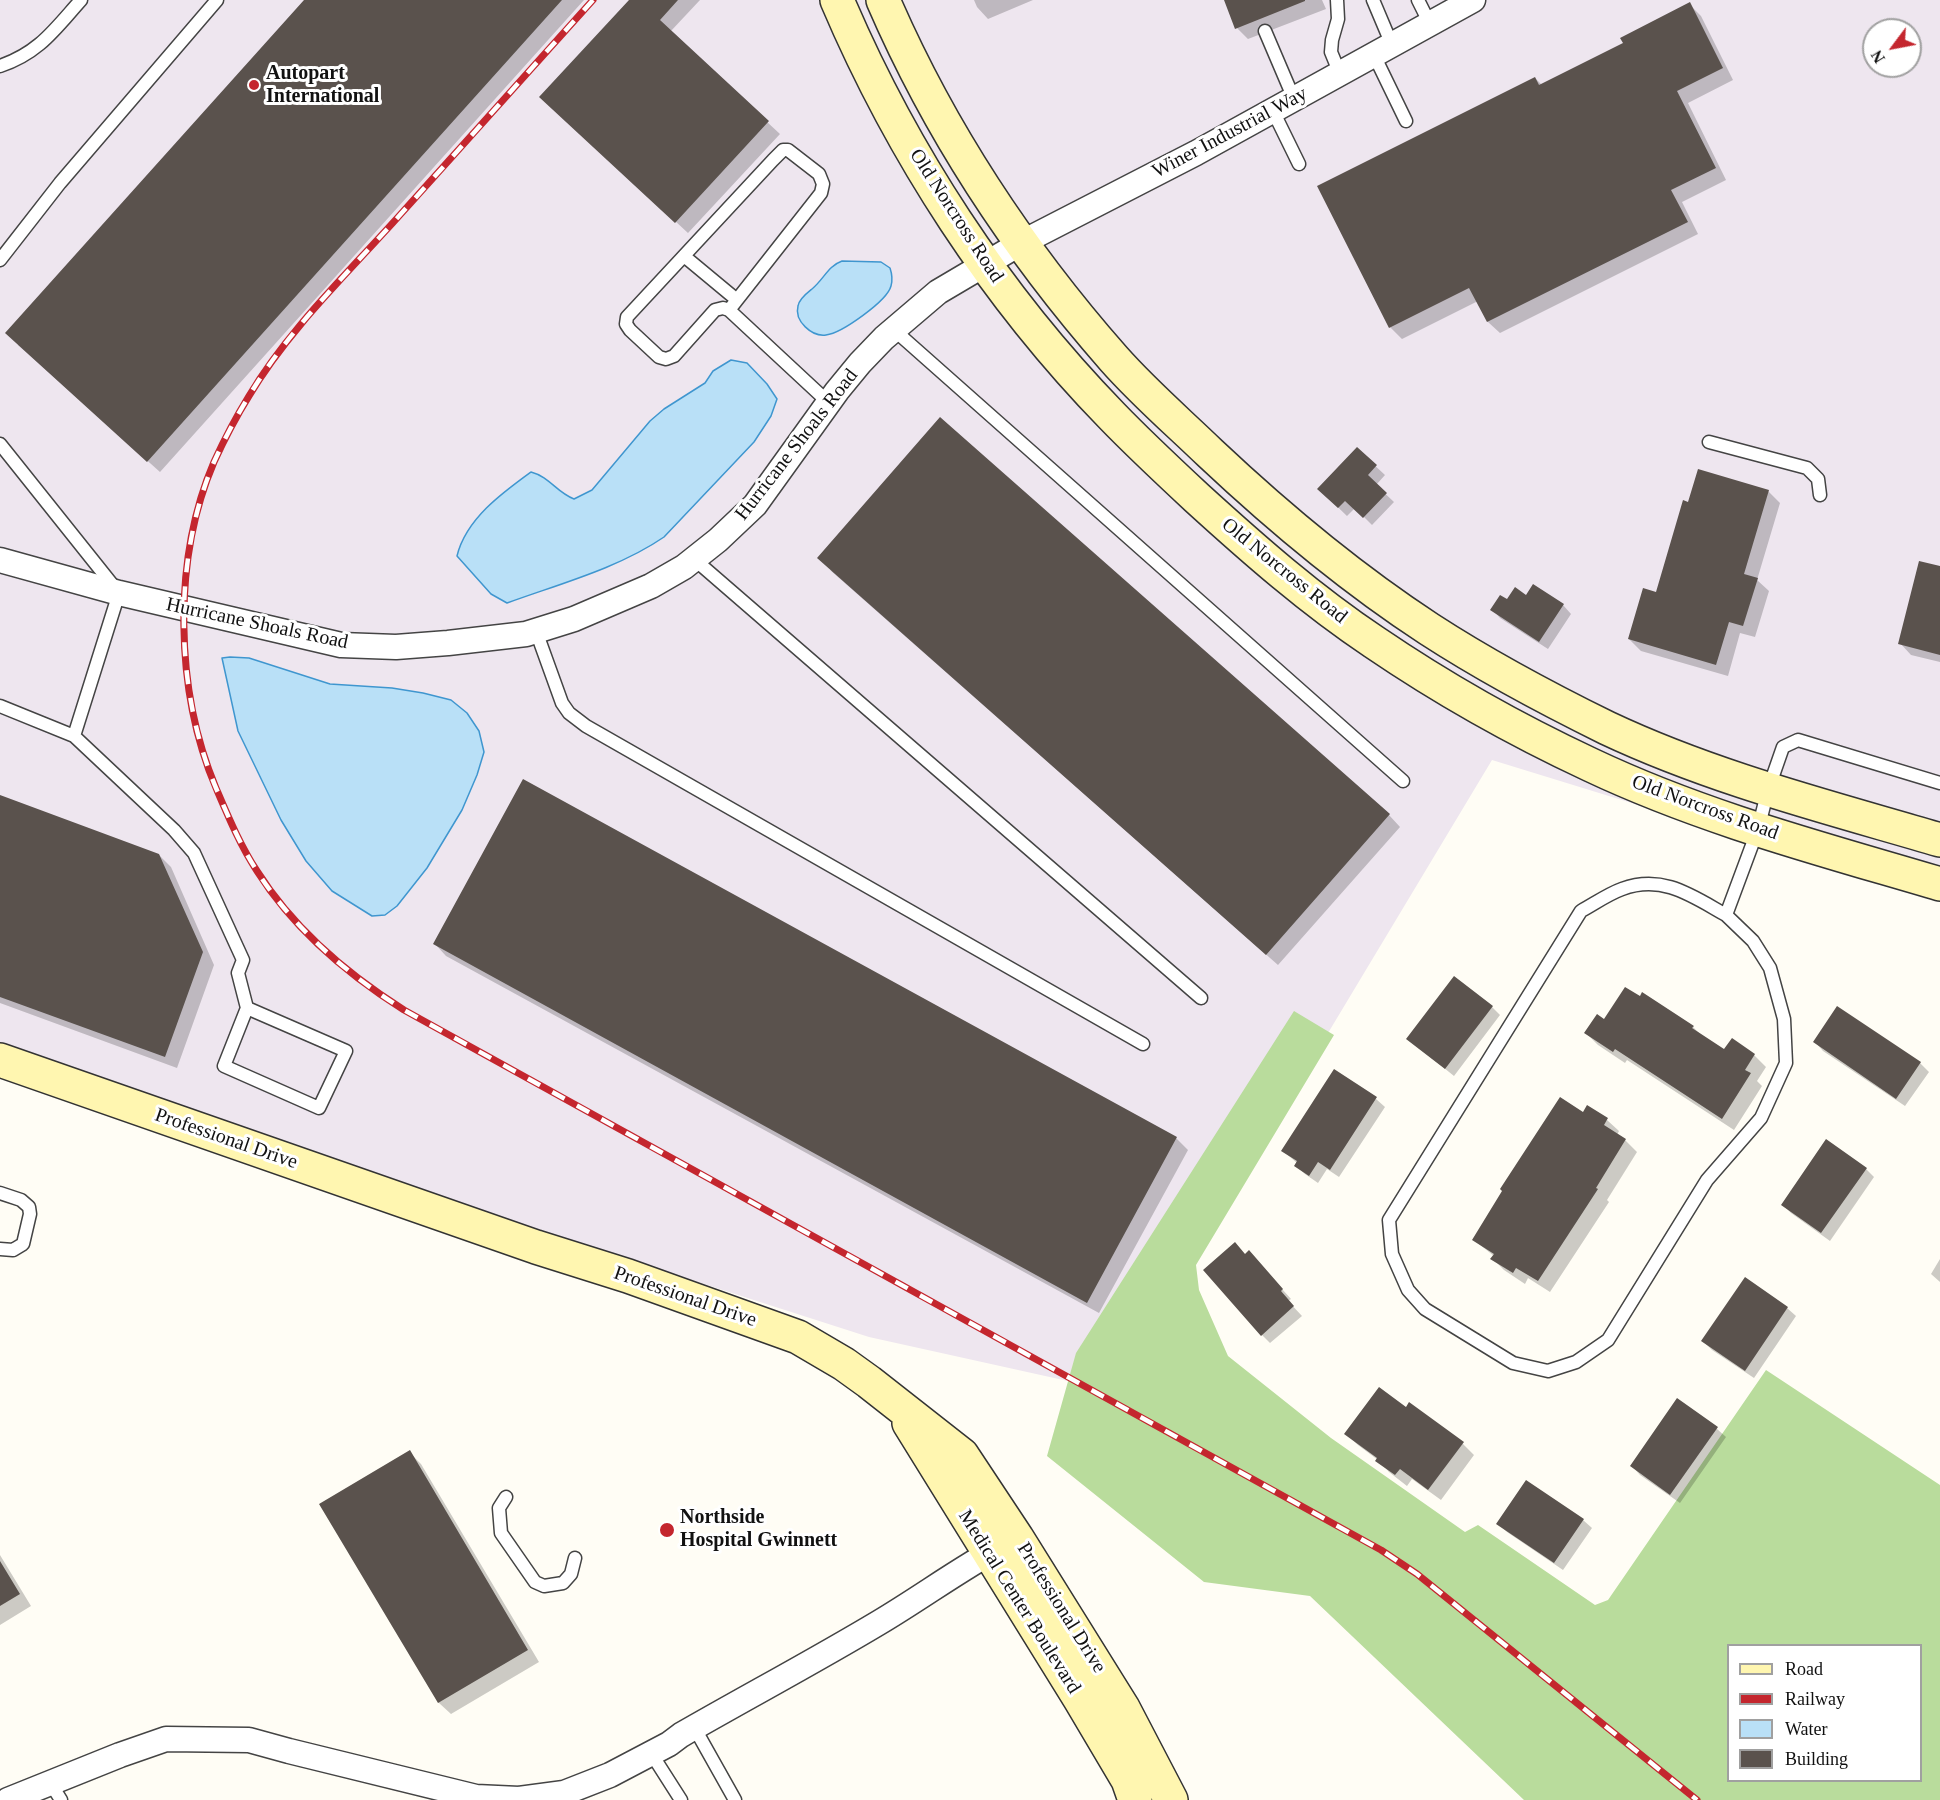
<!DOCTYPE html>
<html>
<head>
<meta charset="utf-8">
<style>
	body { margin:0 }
	#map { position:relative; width:1940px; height:1800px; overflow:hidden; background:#fffdf5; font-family:Georgia,serif }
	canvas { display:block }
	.legend { position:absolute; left:1727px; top:1644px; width:195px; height:138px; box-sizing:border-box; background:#fff; border:2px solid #a0a0a0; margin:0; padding:8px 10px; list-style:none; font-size:18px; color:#111 }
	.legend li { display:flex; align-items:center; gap:12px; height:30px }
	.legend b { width:30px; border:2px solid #a0a0a0 }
	.north { position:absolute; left:1862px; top:18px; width:60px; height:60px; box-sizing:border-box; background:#fff; border:2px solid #a0a0a0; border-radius:50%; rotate:238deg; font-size:16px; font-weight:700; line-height:24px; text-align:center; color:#111 }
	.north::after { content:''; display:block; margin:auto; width:21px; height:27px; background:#c4262e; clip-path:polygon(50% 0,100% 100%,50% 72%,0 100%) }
</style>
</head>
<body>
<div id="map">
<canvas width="1940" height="1800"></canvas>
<ul class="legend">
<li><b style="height:8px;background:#fff6b0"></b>Road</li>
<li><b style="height:8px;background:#c4262e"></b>Railway</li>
<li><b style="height:16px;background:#b9e0f7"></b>Water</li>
<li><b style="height:16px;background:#5a524d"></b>Building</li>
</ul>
<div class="north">N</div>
</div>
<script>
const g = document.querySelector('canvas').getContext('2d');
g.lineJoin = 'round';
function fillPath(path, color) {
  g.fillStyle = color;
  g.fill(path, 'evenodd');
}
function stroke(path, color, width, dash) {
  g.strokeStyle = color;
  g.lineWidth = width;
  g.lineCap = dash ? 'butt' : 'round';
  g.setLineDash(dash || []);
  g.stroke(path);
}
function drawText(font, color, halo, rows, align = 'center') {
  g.font = font + ' Georgia,serif';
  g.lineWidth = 6;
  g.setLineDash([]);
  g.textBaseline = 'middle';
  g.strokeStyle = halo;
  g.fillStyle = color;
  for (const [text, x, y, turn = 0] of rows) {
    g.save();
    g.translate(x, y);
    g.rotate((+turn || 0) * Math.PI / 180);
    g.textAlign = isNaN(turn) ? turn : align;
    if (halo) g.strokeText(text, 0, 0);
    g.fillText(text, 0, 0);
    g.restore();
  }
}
fillPath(new Path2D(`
	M0,0H1940V898L1492,760L1113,1391L869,1337L234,1133L0,1051ZM1874,30H1910V66H1874Z`), '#eee6ef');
fillPath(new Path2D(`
	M1294,1011L1334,1035L1196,1265L1199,1290L1228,1356L1331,1438L1465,1532L1478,1525L1595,1605L1608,1600L1766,1370L1940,1485V1800H1524L1310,1596L1204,1582L1047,1456L1076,1353ZM1728,1646H1920V1780H1728Z`), '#b9dc9c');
const water = new Path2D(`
	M842,261L881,262L890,268C892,274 893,279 891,286C887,301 842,333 826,335C812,337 794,321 798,306C799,299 807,293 812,289C824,279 828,266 842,261Z
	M731,360L747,363L767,384L777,399L771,416L754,442L664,537C619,568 559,584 507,603L491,594L457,556C466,519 502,493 531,472C550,477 556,492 574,499L592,490L650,421L664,409L705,383L713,371Z
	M230,657L249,658L330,684L392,688L423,693L451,700L467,713L479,731L484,752L477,775L462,810L427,868L397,906L385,915L372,916L332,891L306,861L281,820L238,731L222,658Z`);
fillPath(water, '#b9e0f7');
stroke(water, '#3f96cf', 1.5);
fillPath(new Path2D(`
	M306,0H584L160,472L18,345Z
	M631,0H700L670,32L780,134L688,233L553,108Z
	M974,0H1033L988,19L977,7Z
	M1226,0H1322L1326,9L1248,39L1237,28Z
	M1689,4L1701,16L1733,80L1688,103L1726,180L1682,202L1698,234L1500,333L1488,322L1478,301L1402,339L1390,327L1319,187L1535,78L1542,85L1625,43Z
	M1357,449L1385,475L1376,485L1394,502L1372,525L1355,508L1347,516L1319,489Z
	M1768,491L1780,503L1757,580L1769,591L1755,637L1740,633L1728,676L1641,651L1629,639L1657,593L1689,503Z
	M1940,568V662L1911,655L1900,643Z
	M830,570L1389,815L1400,827L1278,965Z
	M1526,597L1563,605L1571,614L1548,649L1500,618L1492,609L1508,601Z
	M524,781L1176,1138L1188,1150L1099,1313L446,956L435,944Z
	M0,797L159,855L171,867L214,965L177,1068L0,1003Z
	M1492,1007L1500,1015L1454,1076L1408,1039Z
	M1605,1022L1693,1027L1703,1037L1725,1051L1732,1041L1754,1055L1766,1067L1757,1081L1762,1086L1734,1130L1627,1060L1625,1063L1598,1045L1586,1033Z
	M1815,1042L1920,1063L1929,1072L1905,1106L1823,1051Z
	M1376,1099L1385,1107L1339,1177L1327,1169L1318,1183L1305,1174L1296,1166L1297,1163L1282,1150Z
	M1607,1120L1619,1131L1617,1135L1625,1140L1637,1152L1607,1200L1609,1202L1550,1292L1528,1278L1525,1284L1504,1270L1492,1258L1494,1256L1474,1240Z
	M1866,1169L1874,1177L1830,1241L1791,1213L1783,1205Z
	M1246,1255L1257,1261L1291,1299L1288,1301L1302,1316L1270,1343L1262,1335Z
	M1940,1259V1282L1931,1274Z
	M1787,1308L1796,1316L1754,1378L1712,1350L1703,1341Z
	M1678,1400L1717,1429L1726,1437L1680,1503L1640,1475L1632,1466Z
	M1346,1434L1463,1444L1474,1455L1441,1500L1412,1479L1407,1486L1389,1472L1378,1460L1358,1445Z
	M409,1452L421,1464L539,1662L451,1714L439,1703L321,1504Z
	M1583,1520L1592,1528L1563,1570L1507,1532L1498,1524Z
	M0,1555L31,1606L0,1625Z`), '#0003');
fillPath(new Path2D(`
	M304,0H562L147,462L5,333Z
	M629,0H678L660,20L769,121L675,223L539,97Z
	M1224,0H1305V1L1235,29Z
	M1690,2L1723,68L1677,91L1716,168L1671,190L1688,222L1487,322L1469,288L1389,328L1317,186L1535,77L1539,85L1623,43L1620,38Z
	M940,417L1390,814L1266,955L817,558Z
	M1357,447L1377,465L1368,475L1387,493L1363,518L1345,501L1338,508L1317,489Z
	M1698,469L1769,490L1744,574L1758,578L1743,626L1729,622L1716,665L1628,639L1643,588L1656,592L1683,500L1688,502Z
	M1919,561L1940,566V655L1898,644Z
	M1533,584L1564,604L1539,642L1490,610L1500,595L1507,599L1515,587L1526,595Z
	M523,779L1177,1137L1087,1303L433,944Z
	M0,795L159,854L203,952L165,1057L0,997Z
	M1454,976L1493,1006L1445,1069L1406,1039Z
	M1625,987L1640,996L1642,992L1694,1026L1692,1028L1724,1049L1732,1038L1755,1054L1745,1070L1751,1073L1722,1119L1615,1049L1613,1052L1584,1033L1597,1014L1604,1019Z
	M1837,1006L1921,1062L1896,1099L1813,1042Z
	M1334,1069L1377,1097L1330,1170L1318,1162L1309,1176L1294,1166L1297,1161L1281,1151Z
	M1560,1097L1583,1112L1587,1105L1608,1118L1604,1125L1626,1139L1596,1188L1598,1189L1538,1281L1516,1268L1513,1273L1490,1259L1494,1254L1472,1240L1502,1191L1500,1189Z
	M1826,1139L1867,1168L1821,1233L1781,1205Z
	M1235,1242L1245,1254L1249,1250L1283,1289L1281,1291L1294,1306L1261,1336L1203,1270Z
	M1745,1277L1788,1307L1745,1371L1701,1341Z
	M1379,1387L1406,1407L1409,1402L1464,1442L1428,1490L1400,1469L1395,1475L1375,1461L1377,1458L1344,1434Z
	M1677,1398L1718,1427L1670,1495L1630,1466Z
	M410,1450L528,1650L438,1703L319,1504Z
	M1526,1480L1584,1519L1554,1563L1496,1524Z
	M0,1561L20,1594L0,1606Z`), '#5a524d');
const lane = new Path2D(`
	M1337,0L1338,19L1332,40L1331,52L1340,74
	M1373,0L1392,45
	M1418,0L1430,24
	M1265,31L1294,99
	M1374,55L1406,121
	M0,66C39,53 55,29 81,0
	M1273,111L1299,164
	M684,256L737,300
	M0,260L60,183L217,0
	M729,310L821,193L823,184L819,174L788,150H783L773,160L627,317L626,324L630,330L659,357L666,359L674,356L715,310L723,308L729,310L829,403
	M893,329L1403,781
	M1709,442L1807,468L1818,479L1820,495
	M0,444L119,593L74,736L0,706
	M694,559L1201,998
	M536,631L562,703L569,713L586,726L1143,1044
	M74,736L174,830L194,853L243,960L238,973L247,1008L346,1051L319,1108L224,1066L247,1008
	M1726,915L1753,941L1770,968L1784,1019L1786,1063L1761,1118L1707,1180L1608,1340L1576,1362L1548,1371L1513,1363L1425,1309L1408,1290L1392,1254L1389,1220L1581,911C1594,904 1608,894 1622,889C1663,874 1692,896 1726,915L1758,829L1768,790L1783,747L1798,740L1940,783
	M0,1193L21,1200L29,1207L30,1214L23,1244L13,1250L0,1249
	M506,1497L499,1508L501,1533L535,1582L544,1586L563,1583L571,1574L575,1558
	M694,1727L735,1800
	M651,1753L681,1800
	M51,1784L61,1800`);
const street = new Path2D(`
	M0,560L119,593L341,645L396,647L448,643L526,634L574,619L651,586L684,567L718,540L755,505L837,391L860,363L884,338L938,292L1021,243L1196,153L1473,0
	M8,1800L120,1755L166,1739L249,1740L289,1751L476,1797L519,1799L564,1793L610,1775L669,1744L681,1735C747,1697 815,1661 880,1622C922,1597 961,1568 1004,1545`);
const secondary = new Path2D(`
	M837,0C902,153 996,297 1112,416C1139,444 1168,471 1197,498C1253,549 1311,600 1374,642C1443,689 1516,730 1591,765C1703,818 1822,849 1940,884
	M883,0C940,132 1020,252 1114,359C1144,393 1178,422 1210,453C1278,517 1351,578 1429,629C1486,666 1546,698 1607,728C1713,778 1828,807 1940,840
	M0,1060L536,1247L628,1276L798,1337L844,1364L869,1382L962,1455L1017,1538L1123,1708L1171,1800
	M909,1423L1080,1699L1128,1780L1135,1800`);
stroke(lane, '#444', 15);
stroke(street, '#444', 27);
stroke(secondary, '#333', 36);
stroke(lane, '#fff', 12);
stroke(street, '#fff', 24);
stroke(secondary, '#fff6b0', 33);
const rail = new Path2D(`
	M593,0C528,72 464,144 399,216C348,273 288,330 249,396C236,417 224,440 214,462C172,560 175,691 216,788C228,816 240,845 257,871C293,928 347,974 404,1010L1381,1550L1417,1574L1448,1599L1697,1800`);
stroke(rail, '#c4262e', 7);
stroke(rail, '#fff', 4.5, [14]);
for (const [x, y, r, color] of [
	[254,85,6,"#c4262e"],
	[667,1530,8,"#c4262e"]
]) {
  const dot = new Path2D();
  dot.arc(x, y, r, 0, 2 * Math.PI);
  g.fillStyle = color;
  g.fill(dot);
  stroke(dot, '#fff', 2);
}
drawText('bold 20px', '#111', '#fff', [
	["Autopart",266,74],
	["International",266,97],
	["Northside",680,1518],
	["Hospital Gwinnett",680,1541]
], 'left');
drawText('20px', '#111', '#fff', [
	["Winer Industrial Way",1230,133,-28],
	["Old Norcross Road",956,216,57],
	["Hurricane Shoals Road",797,445,-52],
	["Old Norcross Road",1284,571,39],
	["Hurricane Shoals Road",257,624,12],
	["Old Norcross Road",1705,808,20],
	["Professional Drive",226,1139,19],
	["Professional Drive",685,1297,19],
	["Medical Center Boulevard",1019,1602,58],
	["Professional Drive",1061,1608,58]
]);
</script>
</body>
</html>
